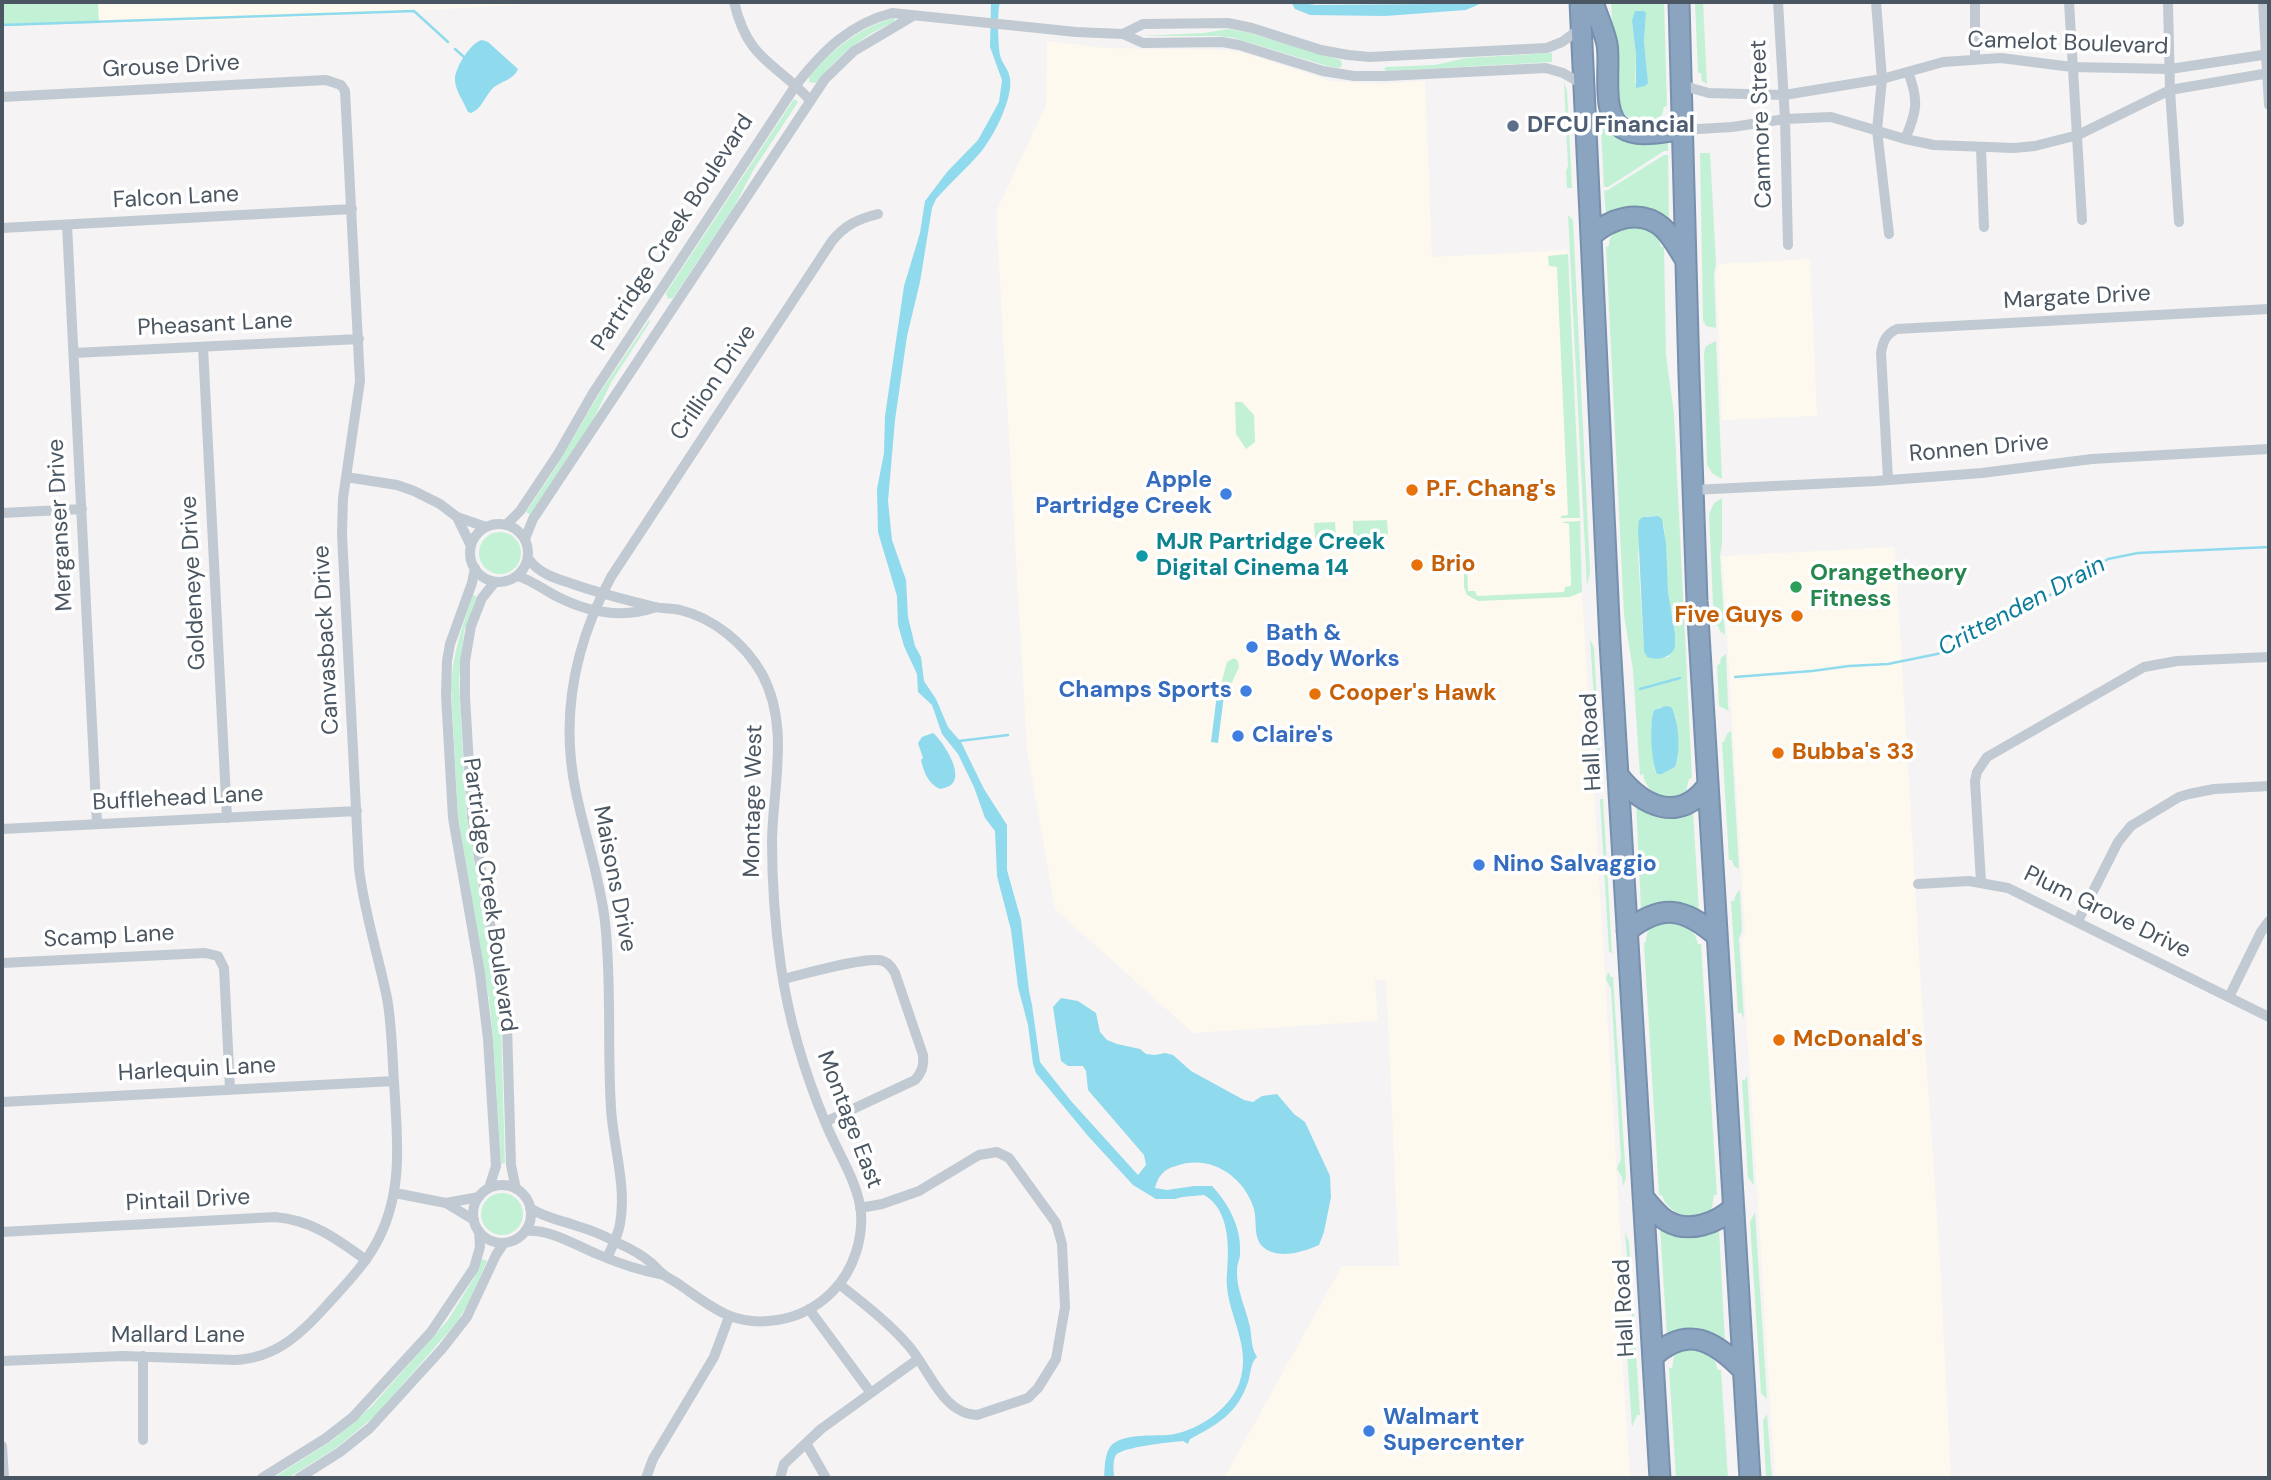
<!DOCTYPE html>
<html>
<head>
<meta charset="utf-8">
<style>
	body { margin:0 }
	#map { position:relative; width:2271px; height:1480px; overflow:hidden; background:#f5f3f3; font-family:"DM Sans",sans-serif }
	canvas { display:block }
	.frame { position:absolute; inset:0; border:4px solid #4a5661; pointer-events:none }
</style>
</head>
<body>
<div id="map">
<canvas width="2271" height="1480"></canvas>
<div class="frame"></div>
</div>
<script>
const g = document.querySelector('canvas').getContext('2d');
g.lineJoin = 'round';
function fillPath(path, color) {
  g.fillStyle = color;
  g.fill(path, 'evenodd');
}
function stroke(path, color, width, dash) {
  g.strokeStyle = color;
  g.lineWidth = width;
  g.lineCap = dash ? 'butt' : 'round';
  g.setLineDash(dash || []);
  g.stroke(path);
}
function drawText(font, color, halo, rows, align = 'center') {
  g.font = font + ' "DM Sans",sans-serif';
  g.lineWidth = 7;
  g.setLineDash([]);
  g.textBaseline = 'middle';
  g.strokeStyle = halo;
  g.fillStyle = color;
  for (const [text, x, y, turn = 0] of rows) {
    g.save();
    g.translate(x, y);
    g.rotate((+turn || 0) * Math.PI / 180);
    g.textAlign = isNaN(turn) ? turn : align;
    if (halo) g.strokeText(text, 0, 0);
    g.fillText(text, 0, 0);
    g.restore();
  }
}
fillPath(new Path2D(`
	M98,2H565L277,19L99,23Z
	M1047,41L1105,48L1224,50L1244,53L1331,81L1379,84L1425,81L1432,257L1567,250L1582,592L1621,1245L1627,1315L1621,1337L1630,1478H1224L1342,1266H1399L1386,979L1375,980L1378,1021L1193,1033L1055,909L1027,749L996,212L1046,105Z
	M1810,259L1817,416L1722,420L1716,275L1718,264Z
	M1895,547L1921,987L1939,1244L1951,1478H1775L1742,949V939L1745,932L1722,556Z`), '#fdf9ef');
fillPath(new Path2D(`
	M2,2H98L99,23L2,26Z
	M1611,2H1664L1667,106L1664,107L1662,115L1657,120C1639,125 1622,121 1619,100H1616ZM1646,13L1644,41L1647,76L1635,83L1636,55L1632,21Z
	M1695,2H1703L1707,84L1702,81L1701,73H1698Z
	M893,18L895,19L894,22C863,35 837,56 816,83L809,82V77C833,49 857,29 893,18Z
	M1228,29L1250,33L1341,60L1342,66L1338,68L1327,66L1234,38L1216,36H1142L1204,33Z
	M1552,53V62L1386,71L1384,69L1386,67L1435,65L1466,58Z
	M1564,82L1567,91L1572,188H1567L1566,172L1568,165Z
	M794,99L798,102L754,169L734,207L673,298L668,299L666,293Z
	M1600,109L1668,141V151H1664L1608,187H1604Z
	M1700,153H1710L1716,264L1714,274L1716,328L1706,326L1703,320Z
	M1664,155H1668L1669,221L1606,214L1604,191L1608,190Z
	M1568,215L1573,220L1590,572L1587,586Z
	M1637,227C1650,228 1658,234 1661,247H1664L1666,355L1674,414L1692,778L1689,779L1686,791C1669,803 1646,795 1643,774L1640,775L1633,670L1624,615L1606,247L1609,246C1610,228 1621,228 1637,227ZM1648,516C1658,516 1661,517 1664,527L1668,592L1675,634L1669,657L1660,658L1644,651L1638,554L1643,517ZM1661,707L1676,716L1678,758L1675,767L1662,774L1655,771L1654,765L1651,727L1654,710Z
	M1568,254L1580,518H1561V516L1568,515L1557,267L1549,266L1548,256Z
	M649,320L650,322L612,381L593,420L530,515L526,512L558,464L599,394Z
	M1716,341L1722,479L1713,474L1707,465L1704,353L1706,346Z
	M1235,402H1242L1254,415L1255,442L1246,449L1236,434Z
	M1722,498V544L1720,556L1725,635L1720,631L1718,626H1714L1709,514L1714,503Z
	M1387,520L1388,535L1353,537V521Z
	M1580,521L1582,592L1570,597L1478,601L1467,595L1464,587V556L1467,557L1468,591H1475L1477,596L1564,592L1565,587L1571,586V578L1569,524L1561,522Z
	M1335,522L1336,538H1315L1314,523Z
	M479 553a21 21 0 1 1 42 0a21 21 0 1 1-42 0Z
	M473,595L477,597L464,631L459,680L466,811L501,1023L505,1163L501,1164L493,1037L489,999L458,817L451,689C452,655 462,627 473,595Z
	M1590,639L1594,648L1600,756H1598Z
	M1726,654L1728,706L1729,711L1719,706L1717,665L1720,664L1721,658Z
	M1234,658L1238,661L1239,667L1229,689L1223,691L1220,688L1227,662Z
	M1731,731L1739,869L1734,866L1732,860H1729L1722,742H1724L1727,734Z
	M1600,799H1603L1612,953L1609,952Z
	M1636,803L1693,811L1699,912L1641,909Z
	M1740,890L1742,931L1739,939L1744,1018L1741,1013H1738L1731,901H1734L1736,894Z
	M1676,922C1689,927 1695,931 1698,944H1701L1717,1195H1714L1712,1208C1697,1223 1668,1216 1662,1195H1659L1644,943L1646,942C1647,921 1659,923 1676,922Z
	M1608,972L1611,977H1613L1626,1178L1623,1186L1622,1177L1617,1169L1621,1159L1611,989L1606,979Z
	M1747,1075L1754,1185L1748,1178L1742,1080H1745Z
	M481 1214a21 21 0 1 1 42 0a21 21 0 1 1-42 0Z
	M1755,1212L1767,1399L1761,1393L1750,1222Z
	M1660,1228L1719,1229L1725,1343L1667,1336Z
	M1625,1232L1629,1242L1640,1415H1637L1632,1427L1626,1339L1632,1316Z
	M482,1259L487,1261L468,1304L457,1322L375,1416L336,1448L288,1478H273L333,1440L372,1406L448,1320L474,1278Z
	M1683,1349C1700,1348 1714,1351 1718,1370H1721L1728,1478H1676L1669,1368H1672L1674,1356Z
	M1767,1414L1772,1478H1766L1763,1421Z`), '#c3f1d5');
fillPath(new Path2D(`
	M991,2H1000C997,13 998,44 1000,55C1002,64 1009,69 1010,79C1013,99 993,138 980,153C966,169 950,183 936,199L932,208L920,282L907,336L895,420L888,501L892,540L906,580L908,617L915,646L921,657L924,681L936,699L948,727L961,742L984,789L1007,825V870L1021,920L1029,991L1032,1005L1040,1062L1071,1101L1138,1175L1146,1165L1144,1155L1088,1090L1086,1071L1083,1066H1068L1061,1061L1053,1007L1061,998L1078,1001L1096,1013L1100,1032L1107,1040L1117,1044L1140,1049L1146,1054L1155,1055L1165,1053L1173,1055L1191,1071L1244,1100L1253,1102L1262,1096L1277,1094L1294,1114L1305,1122L1330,1176L1331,1197L1324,1232L1319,1245C1303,1252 1278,1260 1263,1247C1252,1237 1258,1219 1253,1206C1242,1175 1209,1154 1176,1166C1164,1169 1158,1176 1155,1188L1167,1190L1194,1186H1212C1229,1204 1242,1229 1240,1254C1240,1259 1237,1264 1237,1269C1236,1290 1246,1308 1250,1327C1252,1339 1251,1348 1257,1357C1250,1363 1251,1374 1248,1382C1238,1413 1217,1425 1190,1439L1188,1444L1183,1441C1172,1442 1122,1447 1116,1455C1112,1461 1114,1472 1114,1478H1104C1105,1468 1104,1450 1114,1443C1128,1434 1151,1436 1167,1435C1195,1433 1229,1410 1239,1384C1254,1344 1223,1311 1227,1273C1229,1247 1230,1210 1204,1195L1182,1197L1175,1199H1156L1133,1185L1088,1136L1036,1073L1033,1064L1028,1025L1018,987L1011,930L997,876L995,831L985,818L974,787L958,754L942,734L932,705L918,692L917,674L904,646L898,625L897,596L878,532L877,489L884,453L885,416L904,286L920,233L925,201L947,172L978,140L999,102L1002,80L990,47Z
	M1291,2L1316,5L1432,4L1484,2L1466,10L1385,16L1310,15L1295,9Z
	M1635,11H1644L1646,13L1644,41L1648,83L1645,86L1636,88V55L1632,21Z
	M482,40L488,42L518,69C514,79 503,81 494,87C485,95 482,109 471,113L468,112C464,102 455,90 455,80C454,69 471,42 482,40Z
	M1658,516L1662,519L1666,544L1668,592L1675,634V647C1671,658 1658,661 1647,657L1644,651L1638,529L1639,520L1643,517Z
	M1217,694L1224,695L1218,743L1211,742Z
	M1666,706L1671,707C1679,719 1681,754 1675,767L1662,774H1657C1651,761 1649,723 1654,710Z
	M933,733C942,740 965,774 951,785C948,787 944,788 940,789C928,784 924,772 921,760L923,758L918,743L922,737Z`), '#90daee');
stroke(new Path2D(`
	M2,25L414,11L448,42
	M455,49L464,57
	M1735,677L1812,671L1849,666L1888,664L1937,654L1962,645L2029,608L2108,559L2138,553L2269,547
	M1640,689L1680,678
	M959,741L1008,735`), '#90daee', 2.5);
const highway = new Path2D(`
	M1580,2L1610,642L1660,1478
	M1593,2C1597,15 1604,30 1607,44C1611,67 1600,114 1622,128C1639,139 1664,131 1682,130
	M1679,2L1689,375L1697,601L1750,1478
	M1591,236C1610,219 1639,208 1662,227C1672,236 1678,248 1685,259
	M1618,775C1643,807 1680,824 1708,785
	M1627,931C1662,903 1685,908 1717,936
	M1644,1198C1651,1206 1658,1216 1667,1221C1689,1234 1717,1223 1733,1208
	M1653,1357C1687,1324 1715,1341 1743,1370`);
stroke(highway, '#7690ad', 23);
stroke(new Path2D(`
	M734,2C748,61 774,61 810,100
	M1778,2L1785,119L1788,245
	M1876,2L1882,79L1877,130L1889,234
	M2069,2L2082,220
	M2168,2L2170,90L2179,222
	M2263,2L2269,105
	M1123,34L1143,24L1228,23L1252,28L1321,50L1348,55L1370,57L1547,48L1562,42L1581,28
	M1975,60V2
	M1681,82L1691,88L1709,93L1784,95L1882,79L1943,62L2001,58L2072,67L2170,69L2269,54
	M2,97L326,80L341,85L345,91L360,381L343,498L342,534L359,868C364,912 378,954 387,998C392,1026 392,1054 394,1082C397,1136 404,1188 379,1238C366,1264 346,1284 327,1305C301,1334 276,1358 235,1360L123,1356L2,1361
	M1682,130L1732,127L1785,119L1831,117L1905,139L1934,145L2014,148L2035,146L2078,135L2170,90L2269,73
	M1905,139C1917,112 1919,100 1908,72
	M1981,148L1984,227
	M67,225L97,824
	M2,228L352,209
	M203,347L227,818
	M74,353L359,339
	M346,477L397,485L414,491L440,504L457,517L486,527
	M1888,479L1881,353C1883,341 1886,334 1897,329L2269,309
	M1693,490L1876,481L1982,473L2092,459L2269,449
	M2,513L82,509
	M457,517L471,546
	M470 553a29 29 0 1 1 58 0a29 29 0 1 1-58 0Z
	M506,525L520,511L558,454L593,393L796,85C823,51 849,24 892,13L1076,32L1123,34L1143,43L1222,42L1239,45L1323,71L1354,76H1386L1546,68L1563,73L1584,85
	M525,539L533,519L825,79L854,51L913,16
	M528,558C538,573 554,578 570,583C598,593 626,600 655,607C663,609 672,608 680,610C714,618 745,644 762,674C790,726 773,785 772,841C772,883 775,925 781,967C789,1021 805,1074 826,1124C837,1151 854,1176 860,1205C865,1235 854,1271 832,1292C817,1307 798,1317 777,1320C734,1327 713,1308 680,1285C675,1281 669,1279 664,1275C659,1271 655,1266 650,1262C641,1254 629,1248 618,1243C605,1236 591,1230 577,1226C560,1220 545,1218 530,1208
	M475,568L472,583L450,644L447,661L446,695L453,818L480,973L488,1039L496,1166L489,1188
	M517,576C532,580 542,589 556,596C587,612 622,619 656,607
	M495,582L482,598L471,626L465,661V697L472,816L507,1025L511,1165L516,1189
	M2,829L357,811
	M1981,882L1975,781L1977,772L1987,757L2144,667L2177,661L2269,657
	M1918,884L1969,881L2008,888L2269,1017
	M2078,921L2118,842L2131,826L2179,797L2189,794L2214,789L2269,786
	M2,963L205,953L218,956L224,968L230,1089
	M783,979C802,975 868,955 883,961C889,963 892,968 895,973L923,1055C924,1066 922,1072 915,1080L825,1122
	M2229,997L2261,932L2269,921
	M2,1102L394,1081
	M473 1214a29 29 0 1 1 58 0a29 29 0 1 1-58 0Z
	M395,1193L446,1203L474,1220
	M446,1203L479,1197
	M525,1231C551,1229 573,1244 597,1254C618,1263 641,1271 664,1275
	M2,1232L275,1217C312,1220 337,1239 366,1260
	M607,1258C612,1247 618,1236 620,1224C627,1186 613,1145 611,1108C607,1046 612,984 605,922C600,878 585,836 576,792C560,717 575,644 611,577L832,241C845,225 858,219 878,214
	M839,1284C863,1303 888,1322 908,1345C929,1368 942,1414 977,1415L1028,1398L1038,1388L1056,1359L1065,1307L1062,1244L1056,1223L1009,1158L997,1152L979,1155L919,1191L882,1204L860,1208
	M809,1309L871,1393
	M143,1440V1356
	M806,1443L826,1478
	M2,1446L4,1478
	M262,1478L326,1438L353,1417L431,1332L474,1268L480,1247L479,1231
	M299,1478L340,1452L370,1428L442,1349L467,1317L496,1255L504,1243
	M646,1478L653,1459L714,1357L729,1317
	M780,1478L784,1464L821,1429L918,1359`), '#c1cad2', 10);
stroke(highway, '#8ba5c1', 19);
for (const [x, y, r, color] of [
	[1513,126,7,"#5c6f8a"],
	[1412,490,7,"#e8710a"],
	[1226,494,7,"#3f7fe0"],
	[1142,556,7,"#0f9aa8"],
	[1417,565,7,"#e8710a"],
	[1796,587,7,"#2e9e5b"],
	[1797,616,7,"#e8710a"],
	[1252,647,7,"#3f7fe0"],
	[1246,691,7,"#3f7fe0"],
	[1315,694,7,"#e8710a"],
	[1238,736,7,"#3f7fe0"],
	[1778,753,7,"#e8710a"],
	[1479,865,7,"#3f7fe0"],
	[1779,1040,7,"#e8710a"],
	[1369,1431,7,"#3f7fe0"]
]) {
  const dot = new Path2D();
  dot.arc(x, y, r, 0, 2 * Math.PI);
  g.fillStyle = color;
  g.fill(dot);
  stroke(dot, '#fff', 2.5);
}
drawText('23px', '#4a5661', '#fff', [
	["Camelot Boulevard",2068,44,2],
	["Grouse Drive",171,67,-3],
	["Canmore Street",1762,124,-92],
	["Falcon Lane",176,198,-3],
	["Partridge Creek Boulevard",673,233,-57],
	["Margate Drive",2077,298,-3],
	["Pheasant Lane",215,325,-3],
	["Crillion Drive",714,383,-56],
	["Ronnen Drive",1979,449,-5],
	["Merganser Drive",61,525,-93],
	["Goldeneye Drive",194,583,-93],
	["Canvasback Drive",327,640,-93],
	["Hall Road",1592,742,-93],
	["Bufflehead Lane",178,799,-3],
	["Montage West",754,801,-89],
	["Maisons Drive",614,879,79],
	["Partridge Creek Boulevard",489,895,82],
	["Plum Grove Drive",2107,913,26],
	["Scamp Lane",109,937,-3],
	["Harlequin Lane",197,1070,-3],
	["Montage East",849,1120,69],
	["Pintail Drive",188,1201,-3],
	["Hall Road",1625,1308,-93],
	["Mallard Lane",178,1336]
]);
drawText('bold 23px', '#4e5e75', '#fff', [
	["DFCU Financial",1527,126]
], 'left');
drawText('bold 23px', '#366cbe', '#fff', [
	["Apple",1212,481,"right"],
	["Partridge Creek",1212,507,"right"],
	["Bath &",1266,634],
	["Body Works",1266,660],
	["Champs Sports",1232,691,"right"],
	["Claire's",1252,736],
	["Nino Salvaggio",1493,865],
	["Walmart",1383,1418],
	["Supercenter",1383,1444]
], 'left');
drawText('bold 23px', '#c56008', '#fff', [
	["P.F. Chang's",1426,490],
	["Brio",1431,565],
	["Five Guys",1783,616,"right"],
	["Cooper's Hawk",1329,694],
	["Bubba's 33",1792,753],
	["McDonald's",1793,1040]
], 'left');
drawText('bold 23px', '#0d838f', '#fff', [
	["MJR Partridge Creek",1156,543],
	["Digital Cinema 14",1156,569]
], 'left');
drawText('bold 23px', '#27864d', '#fff', [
	["Orangetheory",1810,574],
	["Fitness",1810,600]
], 'left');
drawText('italic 24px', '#0c7c9b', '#fff', [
	["Crittenden Drain",2022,607,-28]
]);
</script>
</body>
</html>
